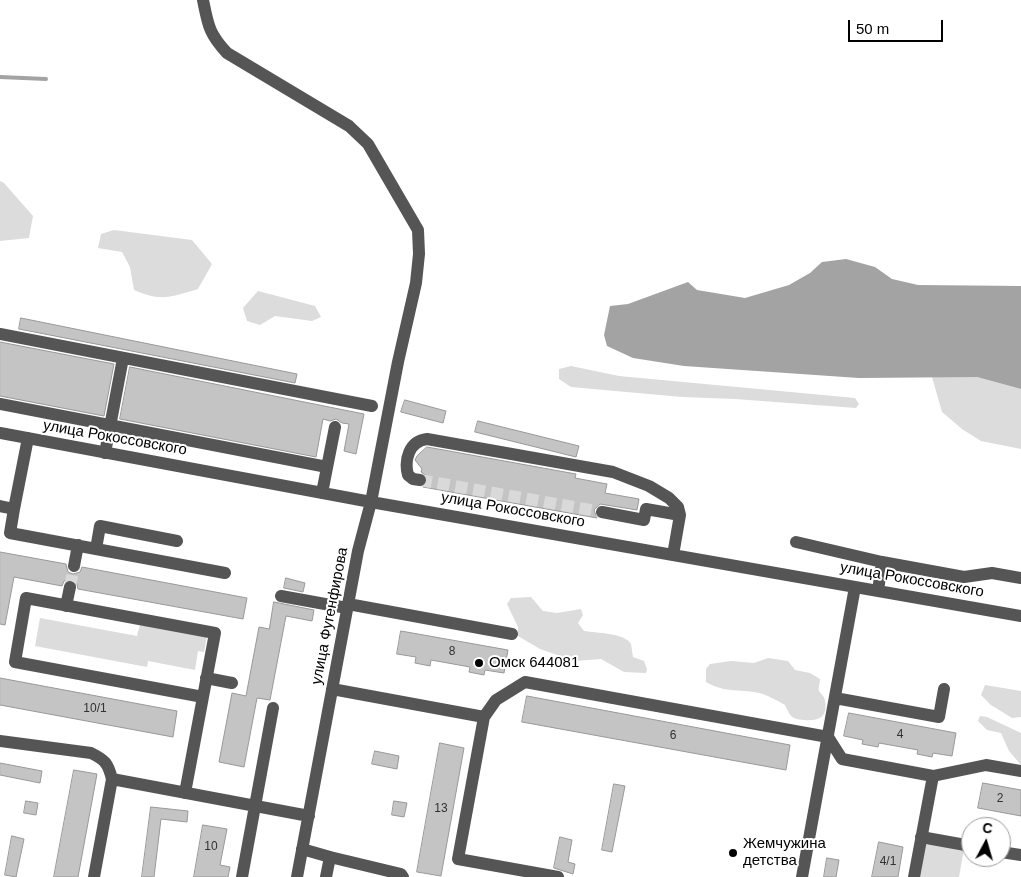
<!DOCTYPE html>
<html>
<head>
<meta charset="utf-8">
<style>
	body { margin:0 }
	#map { position:relative; width:1021px; height:877px; overflow:hidden; background:#fff; font-family:Helvetica,sans-serif }
	canvas { display:block }
	.north { position:absolute; left:961px; top:817px; width:50px; height:50px; box-sizing:border-box; background:#fff; border:1px solid #999; border-radius:50%; rotate:6deg; font-size:14px; font-weight:700; line-height:20px; text-align:center; color:#000 }
	.north::after { content:''; display:block; margin:auto; width:18px; height:22px; background:#000; clip-path:polygon(50% 0,100% 100%,50% 72%,0 100%) }
	.scale { position:absolute; left:848px; top:20px; width:95px; height:22px; box-sizing:border-box; border:2px solid #000; border-top:0; padding-left:6px; font-size:15px; line-height:18px; white-space:nowrap; color:#000; -webkit-text-stroke:4px #fff; paint-order:stroke }
</style>
</head>
<body>
<div id="map">
<canvas width="1021" height="877"></canvas>
<div class="north">С</div>
<div class="scale">50 m</div>
</div>
<script>
const g = document.querySelector('canvas').getContext('2d');
g.lineJoin = 'round';
function fillPath(path, color) {
  g.fillStyle = color;
  g.fill(path, 'evenodd');
}
function stroke(path, color, width, dash) {
  g.strokeStyle = color;
  g.lineWidth = width;
  g.lineCap = dash ? 'butt' : 'round';
  g.setLineDash(dash || []);
  g.stroke(path);
}
function drawText(font, color, halo, rows, align = 'center') {
  g.font = font + ' Helvetica,sans-serif';
  g.lineWidth = 4;
  g.setLineDash([]);
  g.textBaseline = 'middle';
  g.strokeStyle = halo;
  g.fillStyle = color;
  for (const [text, x, y, turn = 0] of rows) {
    g.save();
    g.translate(x, y);
    g.rotate((+turn || 0) * Math.PI / 180);
    g.textAlign = isNaN(turn) ? turn : align;
    if (halo) g.strokeText(text, 0, 0);
    g.fillText(text, 0, 0);
    g.restore();
  }
}
fillPath(new Path2D(`
	M0,181L4,183L33,216L29,238L0,241Z
	M114,230L192,240L212,264L198,289C171,297 161,302 134,290L130,267L122,252L98,248L101,234Z
	M258,291L315,306L321,317L312,321L275,316L260,325L247,321L243,308Z
	M571,366L619,376L855,398L859,404L856,408L735,399L682,397L571,387L559,379V369Z
	M932,377H977L1021,389V449L981,441L962,429L942,412Z
	M531,597L543,611L557,613L581,609L583,615L578,623L584,631C596,633 625,633 631,644C632,648 632,653 633,657L644,661L647,669L646,673L624,672L601,659L575,661L540,649L518,636V627L507,604L511,598Z
	M40,618L137,636L140,624L207,636L204,652L198,651L195,670L148,661L147,667L35,646Z
	M768,658L788,661L795,670L810,673L820,679C820,683 818,688 819,691C821,694 825,697 825,701C828,718 818,721 804,720C791,719 790,716 785,705C778,701 771,697 763,694C742,688 726,694 706,682V669L710,664L731,661L754,663Z
	M985,685L1021,691V717L1012,718L991,705L981,695Z
	M980,716L987,717L1021,733V765L1009,751L1001,733L987,730L978,721Z
	M930,844L964,849L959,877H918L926,845Z`), '#dcdcdc');
fillPath(new Path2D(`
	M846,259L875,267L892,279L918,285L1021,286V389L977,377L859,378L684,366L633,358L607,346L604,335L610,306L628,304L688,282L697,290L745,298L789,285L810,273L822,262Z`), '#a3a3a3');
stroke(new Path2D(`
	M0,77L46,79`), '#a3a3a3', 4);
const building = new Path2D(`
	M21,318L297,374L295,383L19,329Z
	M0,342L114,364L104,416L0,396Z
	M130,367L364,414L356,454L344,451L349,424L342,423L336,419L330,421L323,419L316,457L120,419Z
	M405,400L446,411L443,423L401,412Z
	M478,421L579,446L576,457L475,432Z
	M427,447L576,474L575,478L607,484L605,493L639,499L637,510L600,504L594,510L597,518L423,487L427,485L428,477L421,472L422,469L415,460L417,456Z
	M0,552L66,564L68,572L73,574L80,572L82,567L247,598L243,619L78,589L76,581L71,579L64,581L62,586L14,577L5,625L0,624Z
	M286,578L305,583L303,592L284,588Z
	M274,602L314,610L312,621L286,616L270,700L257,698L244,767L219,762L232,693L246,696L259,627L269,629Z
	M401,631L508,650L504,673L485,670L484,675L469,672L470,667L431,660L430,666L415,663L416,657L397,654Z
	M0,678L177,711L173,737L0,705Z
	M527,696L790,745L786,770L522,722Z
	M849,713L956,733L952,756L933,753L932,757L917,754L918,750L879,743L878,747L862,744L863,740L844,736Z
	M440,743L464,748L441,876L417,872Z
	M375,751L399,756L397,769L372,764Z
	M0,763L42,771L40,783L0,775Z
	M74,770L97,774L78,877H54Z
	M983,783L1021,790V816L978,808Z
	M614,784L625,786L612,852L602,850Z
	M26,801L38,803L36,815L24,813Z
	M394,801L407,803L404,817L392,815Z
	M151,807L188,811L187,822L161,819L154,877H142Z
	M203,825L227,829L220,865L230,867L228,877H194Z
	M12,836L24,839L16,877L5,875Z
	M560,837L572,840L568,862L575,864L573,874L554,868Z
	M879,842L903,847L898,877H872Z
	M827,858L839,860L836,877H824Z`);
fillPath(building, '#c4c4c4');
stroke(building, '#999', 1);
stroke(new Path2D(`
	M420,480L602,512
	M70,587L74,566`), '#d9d9d9', 12, [12, 6]);
stroke(new Path2D(`
	M203,0C208,25 209,34 227,53L349,126L368,144L418,230L419,254L416,283L398,362L371,502L358,551L297,877
	M0,334L372,406
	M0,404L327,467
	M0,433L371,502L1021,616
	M105,453L123,358
	M420,480L413,479L408,475C404,460 409,441 427,439L613,472L649,486L669,498L678,507L680,515
	M322,493L335,427
	M0,506L14,509L28,438
	M14,509L10,533L225,573
	M602,512L644,520L646,509L680,515L673,555
	M796,542L882,562L964,577L992,573L1021,578
	M96,549L100,526L177,541
	M74,566L78,545
	M878,591L882,562
	M281,596L347,608
	M348,604L512,634
	M66,606L70,587
	M206,678L232,683
	M332,689L484,717L496,700L525,682L828,737L842,759L933,776L986,765L1021,771
	M835,698L939,717L944,689
	M484,717L458,859L558,877
	M0,741L91,753C105,760 108,763 112,779L94,877
	M112,779L309,816
	M185,793L215,633L26,598L15,662L203,697
	M921,837L971,846
	M302,849L330,857L401,874L403,877
	M1001,852L1021,855
	M242,877L273,708
	M326,877L330,857
	M802,877L855,587
	M914,877L933,776`), '#555', 12);
for (const [x, y, r, color] of [
	[479,663,5,"#000"],
	[733,853,5,"#000"]
]) {
  const dot = new Path2D();
  dot.arc(x, y, r, 0, 2 * Math.PI);
  g.fillStyle = color;
  g.fill(dot);
  stroke(dot, '#fff', 2);
}
drawText('12px', '#313131', null, [
	["8",452,652],
	["10/1",95,709],
	["4",900,735],
	["6",673,736],
	["2",1000,799],
	["13",441,809],
	["10",211,847],
	["4/1",888,862]
]);
drawText('15px', '#000', '#fff', [
	["улица Рокоссовского",115,438,10],
	["улица Рокоссовского",513,510,10],
	["улица Рокоссовского",912,580,10],
	["улица Фугенфирова",330,616,-79]
]);
drawText('15px', '#000', '#fff', [
	["Омск 644081",489,663],
	["Жемчужина",743,844],
	["детства",743,861]
], 'left');
</script>
</body>
</html>
